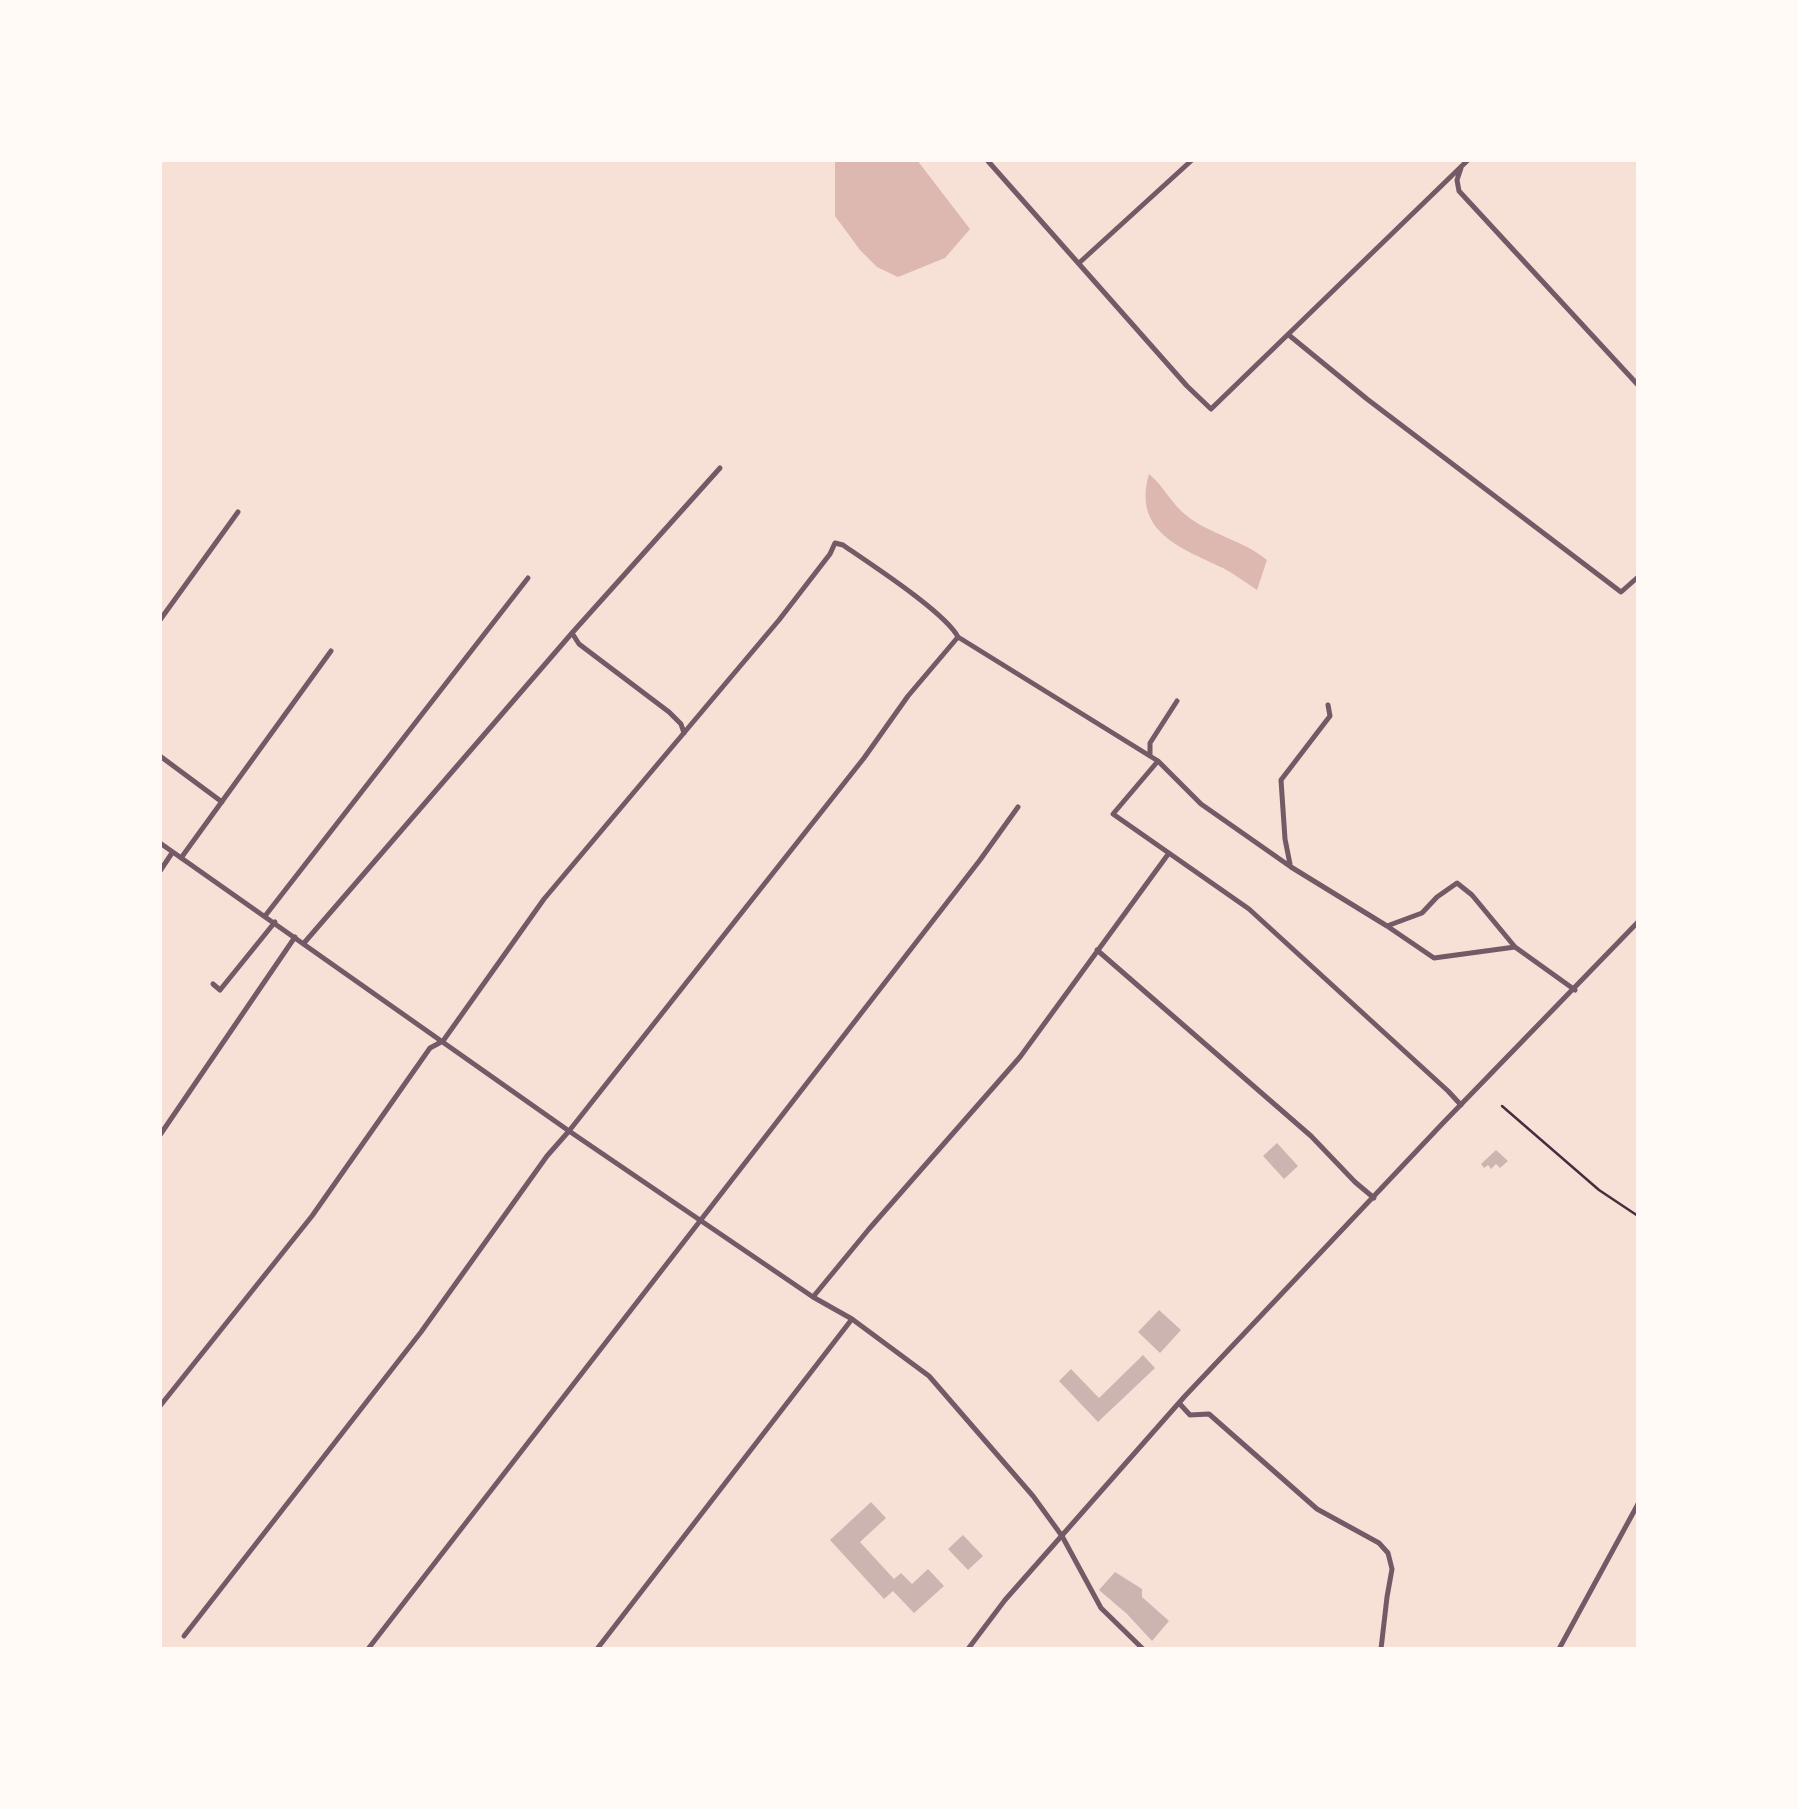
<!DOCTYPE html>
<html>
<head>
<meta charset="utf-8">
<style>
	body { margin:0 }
	#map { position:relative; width:1798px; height:1809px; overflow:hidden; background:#f7e1d7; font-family:"DejaVu Sans",sans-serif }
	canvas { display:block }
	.frame { position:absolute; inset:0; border:162px solid #fffaf5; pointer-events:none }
</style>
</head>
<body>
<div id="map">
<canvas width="1798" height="1809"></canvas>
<div class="frame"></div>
</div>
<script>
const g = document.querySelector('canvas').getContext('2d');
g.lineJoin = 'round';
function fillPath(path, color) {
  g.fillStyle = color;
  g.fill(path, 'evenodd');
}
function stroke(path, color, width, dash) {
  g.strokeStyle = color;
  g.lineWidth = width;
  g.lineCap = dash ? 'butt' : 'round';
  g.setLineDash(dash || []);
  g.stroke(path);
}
fillPath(new Path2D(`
	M835,160H917L970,229L945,258L898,277L877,267L860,250L835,216Z
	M1149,474C1164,486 1172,505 1187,516C1211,535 1243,540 1267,560L1257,590C1245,582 1234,574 1223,568C1181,548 1132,532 1149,474Z`), '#dcb8b0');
fillPath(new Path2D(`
	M1277,1143L1298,1166L1284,1179L1263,1156Z
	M1496,1150L1508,1161L1500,1168L1496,1164L1491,1169L1488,1165L1484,1168L1481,1164Z
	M1159,1310L1181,1330L1160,1353L1138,1332Z
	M1143,1355L1155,1368L1098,1422L1059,1381L1071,1369L1099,1398Z
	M871,1502L886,1518L860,1542L894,1579L901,1573L912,1584L928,1569L944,1586L914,1613L893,1591L884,1599L830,1540Z
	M963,1535L983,1556L968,1570L948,1549Z
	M1115,1572L1142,1589V1597L1169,1621L1152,1641L1127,1614L1099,1590Z`), '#ccb4b1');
stroke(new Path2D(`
	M1502,1106L1599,1190L1638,1216`), '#4a2c40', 2.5);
stroke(new Path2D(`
	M987,160L1187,386L1211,409L1468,160
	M1461,168L1457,180L1459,191L1638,385
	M1079,263L1192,160
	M1290,336L1367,399L1621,592L1638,577
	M160,620L238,512
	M572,633L579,644L669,712L681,724L684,733
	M160,756L222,802
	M1150,756V743L1177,701
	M1158,761L1201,804L1291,867L1387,926L1434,958L1515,947L1575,990
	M160,843L569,1131L813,1297L852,1319L929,1376L1033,1496L1062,1536L1101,1608L1143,1649
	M181,858L331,651
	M1290,864L1285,839L1281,780L1330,716L1328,705
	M160,871L172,853
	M265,916L528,578
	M1387,926L1422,913L1437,897L1457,883L1472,895L1515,947
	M304,943L572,633L720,468
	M1097,950L1311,1136L1355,1182L1374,1198
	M213,984L220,990L275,922
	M160,1135L295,937
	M813,1297L869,1229L1020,1057L1169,853
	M1179,1403L1190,1415L1209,1414L1317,1509L1379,1543L1388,1553L1392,1569L1387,1597L1381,1649
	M160,1406L312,1216L430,1048L443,1041L544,899L779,620L830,554L835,543L843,545C869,563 945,612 958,637L1158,761L1113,814L1249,909L1448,1091L1461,1105
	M184,1636L421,1332L547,1156L569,1131L864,758L908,696L958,637
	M368,1649L980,860L1018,807
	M597,1649L852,1319
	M1559,1649L1638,1504`), '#755966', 5);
stroke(new Path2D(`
	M968,1649L1005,1600L1185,1396L1443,1123L1638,922`), '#755966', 5);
</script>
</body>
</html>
